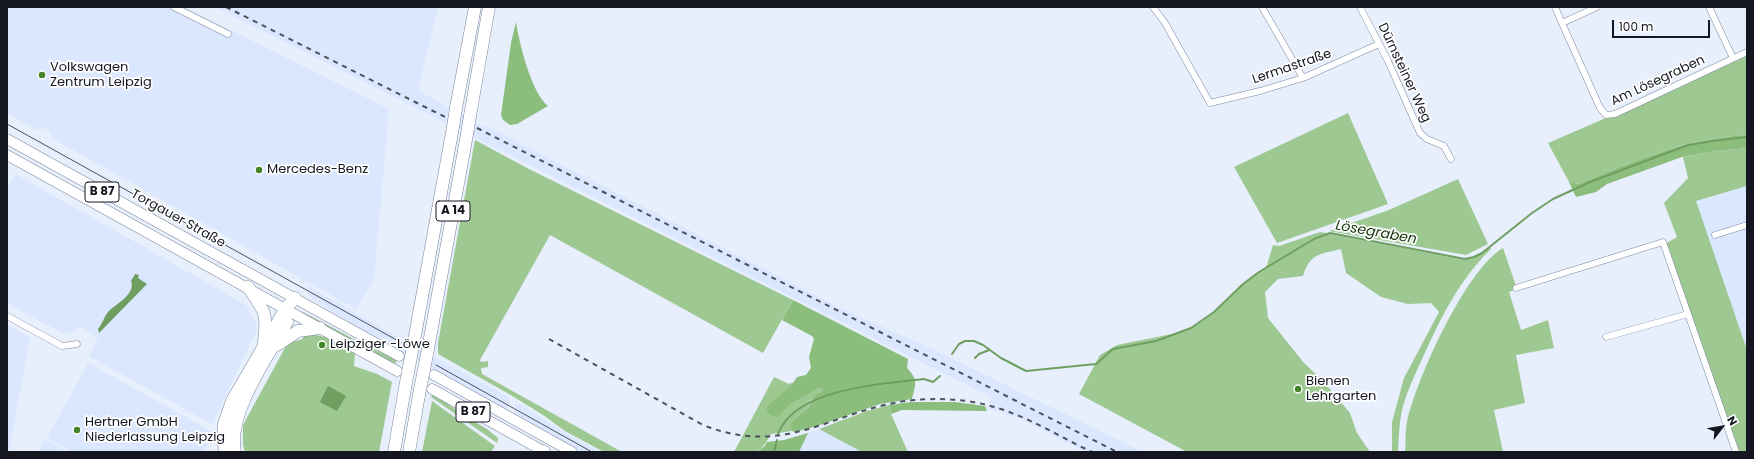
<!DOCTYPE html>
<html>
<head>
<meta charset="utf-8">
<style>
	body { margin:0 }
	#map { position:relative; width:1754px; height:459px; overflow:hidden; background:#e7eefc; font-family:Poppins,sans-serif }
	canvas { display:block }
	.frame { position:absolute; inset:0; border:8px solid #141720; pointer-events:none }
	.north { position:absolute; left:1702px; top:407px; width:40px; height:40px; -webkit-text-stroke:3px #fff; paint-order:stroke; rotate:59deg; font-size:11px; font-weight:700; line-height:16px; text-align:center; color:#141720 }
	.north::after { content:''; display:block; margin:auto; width:14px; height:18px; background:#141720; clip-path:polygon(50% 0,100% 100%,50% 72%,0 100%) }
	.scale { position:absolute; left:1612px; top:20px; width:98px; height:18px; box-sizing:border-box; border:2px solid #141720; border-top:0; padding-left:5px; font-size:12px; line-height:14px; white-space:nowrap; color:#141720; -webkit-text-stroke:3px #fff; paint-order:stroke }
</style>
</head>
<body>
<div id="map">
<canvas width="1754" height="459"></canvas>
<div class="frame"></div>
<div class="north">N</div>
<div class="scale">100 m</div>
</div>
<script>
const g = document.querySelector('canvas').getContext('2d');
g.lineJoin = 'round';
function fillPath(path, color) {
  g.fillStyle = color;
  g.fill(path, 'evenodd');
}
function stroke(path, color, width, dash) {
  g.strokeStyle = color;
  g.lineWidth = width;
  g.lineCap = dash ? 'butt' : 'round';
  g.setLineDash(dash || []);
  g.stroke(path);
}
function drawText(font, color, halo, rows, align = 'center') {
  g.font = font + ' Poppins,sans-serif';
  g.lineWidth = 3.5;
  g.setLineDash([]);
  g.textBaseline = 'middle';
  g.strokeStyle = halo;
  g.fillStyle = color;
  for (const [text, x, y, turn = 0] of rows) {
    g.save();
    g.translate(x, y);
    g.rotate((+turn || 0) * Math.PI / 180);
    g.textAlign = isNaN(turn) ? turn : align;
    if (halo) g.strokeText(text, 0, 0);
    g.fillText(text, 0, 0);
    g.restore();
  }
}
fillPath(new Path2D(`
	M7,7H184L389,109L374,279L356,309L52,138L49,130L44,128L37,130L7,113Z
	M215,7H438L420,82L419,90L424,94L482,126L490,128L844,310L926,346L1143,452H1086L1019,418L987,408L991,397Z
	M15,174L246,305L258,328L212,424L89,356L98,338L79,326L77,330L64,334L7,303V188Z
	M1747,186V350L1696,201Z
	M308,286L399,338L510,398V402L506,410L355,327L343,318L312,299L308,292Z
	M7,325L30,338L9,452H7Z
	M88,363L214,433L204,452H74L47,438Z
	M516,402L555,427L599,452H581L514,415Z
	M819,429L863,452H799L808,433Z
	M45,440L48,441L67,452H38Z`), '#dbe6ff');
fillPath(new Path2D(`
	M1747,56V135C1686,138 1634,161 1579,184L1569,182L1548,143C1615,115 1680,84 1747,56Z
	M1348,113L1388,204L1277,243L1234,167Z
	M475,140L529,169L793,300L763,353L550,235L480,360L481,362L488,361V367L481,368L482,374L622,452H604L565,431L543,415L509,394L438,354V343Z
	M1747,148V186L1696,201L1747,350V452H1736L1662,246L1677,237L1664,203L1688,178L1683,157L1715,151Z
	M1458,179L1488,244L1466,255L1329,231L1389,210Z
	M1320,232L1465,260L1482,253L1490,247L1491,249C1462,277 1445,310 1428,346C1419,366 1409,386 1403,406C1399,421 1399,437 1398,452H1392V422L1404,378L1439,312L1431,303L1408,304L1381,297L1346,273L1341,249C1321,254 1310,253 1303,276L1278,279L1265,292L1268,318L1304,363L1324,382L1339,400L1350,413L1357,433L1370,452H1187L1079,394L1100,355L1117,345L1182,332L1201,322L1216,311L1245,282L1266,268L1273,245L1279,246Z
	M1503,248L1517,289L1509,292L1521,330L1548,320L1554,348L1516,355L1525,403L1494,410L1503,452H1405C1406,442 1405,431 1407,422C1416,380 1466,269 1503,248Z
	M303,312L367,346L397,360L395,364L303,314Z
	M302,334C326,334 334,341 355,352L354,366L377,374L392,382L379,452H245L243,445V425L286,346L295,341L303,339Z
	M774,377L789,384L794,382L781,397L774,400L779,417L791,404L820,388L823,391L811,400L808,408L791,422L790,426L792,431L771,434C759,456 757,452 734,452Z
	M433,393L463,415L487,429L498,438L497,443L431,397Z
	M432,401L495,446L491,452H422Z
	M889,405L891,414L908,452H862L819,429L867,411Z`), '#9ec892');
fillPath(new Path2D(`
	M516,22C519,43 532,94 548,106L517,124L510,125L503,120L501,115L511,43Z
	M1747,135V148L1715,151L1682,157L1607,184L1596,192L1576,197L1569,182L1579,184C1634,161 1687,138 1747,135Z
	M793,300L908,359L907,368C918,379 916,384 912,399L880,404L817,426L795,432L792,431L790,426L791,422L808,408L814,396L823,391L820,388L791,404L779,417L772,416L767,412V407C777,396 790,390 797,377L806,375L811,368L809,357L814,339L812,336L782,320Z
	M911,402H955L985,406L987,411L902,410L891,414L889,405Z
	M808,433L799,452H757L765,446L767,442L784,440Z`), '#8bbd7c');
fillPath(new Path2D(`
	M135,274L139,275L138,278L147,284L99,333L98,329C103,323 105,314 110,310C118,303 136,293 131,281Z
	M328,386L346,396L337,411L320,402Z`), '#6f9f60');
stroke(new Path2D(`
	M952,354L959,344L965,341H974L983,345L1001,358L1026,371L1096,364L1113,349L1156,341L1191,328L1214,312L1243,284L1259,272L1314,239L1330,233L1465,259L1474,257L1482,253L1532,213L1553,199L1590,182L1688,145L1712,141L1747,137
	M975,358L979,354L989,350
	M778,434C795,388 882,384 924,379L933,382L940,376
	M774,452L777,440`), '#6f9f60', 2);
const street = new Path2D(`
	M174,7L228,34
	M1153,7L1165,23L1210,103L1260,91L1303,78L1379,44
	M1262,7L1303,78
	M1360,7L1388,61L1420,133L1427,139L1444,146L1451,159
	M1555,7L1562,23L1597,7
	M1709,7L1733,58
	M1562,23L1600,108L1606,115L1615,114L1747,52
	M1715,235L1747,225
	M1516,288L1663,242L1736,452
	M7,316L62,346L77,344
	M1606,337L1688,314`);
const primary = new Path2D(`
	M7,139L399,356
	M7,155L397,371
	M434,375L572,452
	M432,389L545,452`);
const highway = new Path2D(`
	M456,108L475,7
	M470,116L489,7
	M248,287C264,310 268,313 264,342
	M414,341L453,127
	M277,345L298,331L320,328
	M428,349L467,134
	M543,451L544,452
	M226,452L224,445V424L232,401L286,308L295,298
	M235,452C227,412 268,357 287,322
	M394,452L405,388
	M409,452L419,395`);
stroke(street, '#7e889e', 7);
stroke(primary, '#7e889e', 11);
stroke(highway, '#7e889e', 13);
stroke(street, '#fff', 6);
stroke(primary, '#fff', 10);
stroke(highway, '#fff', 12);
stroke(new Path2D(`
	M7,124L402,343
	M436,365L592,452`), '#4d515b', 1);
stroke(new Path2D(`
	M226,7L445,117
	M477,128L1117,452
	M549,339L703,425C789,459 834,408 914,400C937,398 964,399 987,405C1024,414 1058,436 1092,452`), '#4d515b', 2, [5, 5]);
const highwayBridge = new Path2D(`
	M453,127L456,108
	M467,134L470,116
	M405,388L414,341
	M419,395L428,349`);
stroke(highwayBridge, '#7e889e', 13, []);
stroke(highwayBridge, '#fff', 12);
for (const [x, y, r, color] of [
	[42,75,4,"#428629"],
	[259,170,4,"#428629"],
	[322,345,4,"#428629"],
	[1298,389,4,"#428629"],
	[77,430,4,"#428629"]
]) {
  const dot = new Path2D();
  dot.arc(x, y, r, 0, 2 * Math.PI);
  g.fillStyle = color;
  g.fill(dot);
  stroke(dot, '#fff', 1.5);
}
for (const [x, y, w] of [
	[102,192,34],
	[453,211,34],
	[473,412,34]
]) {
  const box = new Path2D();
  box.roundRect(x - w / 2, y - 10, w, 20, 3);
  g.fillStyle = '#fff';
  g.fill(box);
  stroke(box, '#141720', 1);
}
drawText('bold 12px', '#141720', null, [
	["B 87",102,192],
	["A 14",453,211],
	["B 87",473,412]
]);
drawText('13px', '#141720', '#fff', [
	["Lermastraße",1292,67,-19],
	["Dürnsteiner Weg",1404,73,65],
	["Am Lösegraben",1658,81,-25],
	["Torgauer Straße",178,219,29]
]);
drawText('13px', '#141720', '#fff', [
	["Volkswagen",50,68],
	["Zentrum Leipzig",50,83],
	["Mercedes-Benz",267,170],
	["Leipziger -Löwe",330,345],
	["Bienen",1306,382],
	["Lehrgarten",1306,397],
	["Hertner GmbH",85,423],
	["Niederlassung Leipzig",85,438]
], 'left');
drawText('italic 14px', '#153608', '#fff', [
	["Lösegraben",1376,233,10]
]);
</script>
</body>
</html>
